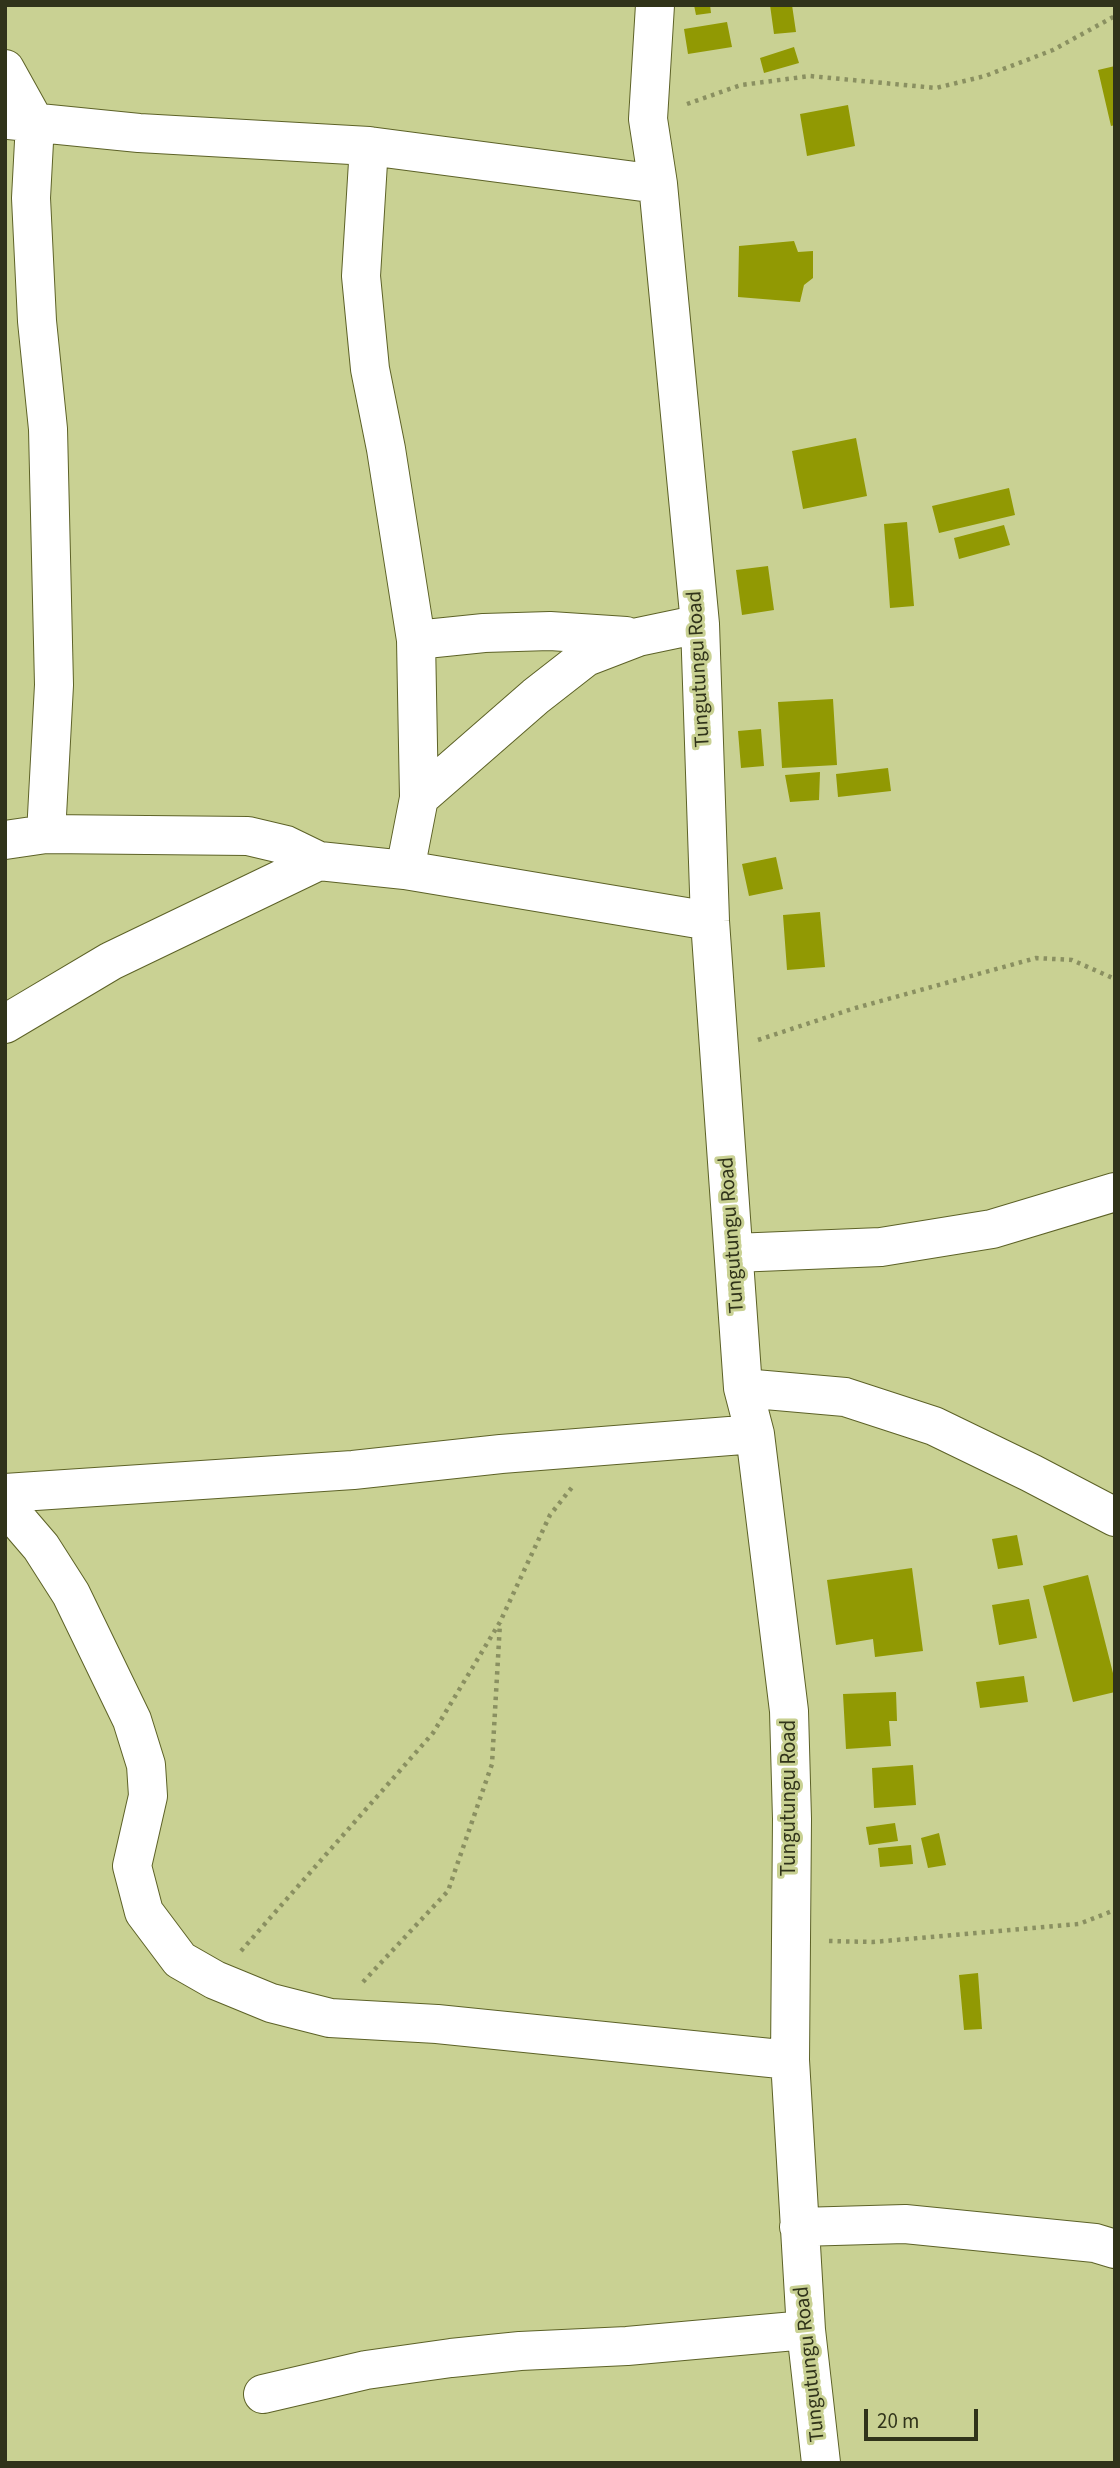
<!DOCTYPE html>
<html>
<head>
<meta charset="utf-8">
<style>
	body { margin:0 }
	#map { position:relative; width:1120px; height:2468px; overflow:hidden; background:#c9d193; font-family:"Source Sans 3",sans-serif }
	canvas { display:block }
	.frame { position:absolute; inset:0; border:7px solid #30331a; pointer-events:none }
	.scale { position:absolute; left:864px; top:2409px; width:114px; height:32px; box-sizing:border-box; border:4px solid #30331a; border-top:0; padding-left:9px; font-size:21px; line-height:24px; white-space:nowrap; color:#30331a; -webkit-text-stroke:5px #c9d193; paint-order:stroke }
</style>
</head>
<body>
<div id="map">
<canvas width="1120" height="2468"></canvas>
<div class="frame"></div>
<div class="scale">20 m</div>
</div>
<script>
const g = document.querySelector('canvas').getContext('2d');
g.lineJoin = 'round';
function fillPath(path, color) {
  g.fillStyle = color;
  g.fill(path, 'evenodd');
}
function stroke(path, color, width, dash) {
  g.strokeStyle = color;
  g.lineWidth = width;
  g.lineCap = dash ? 'butt' : 'round';
  g.setLineDash(dash || []);
  g.stroke(path);
}
function drawText(font, color, halo, rows, align = 'center') {
  g.font = font + ' "Source Sans 3",sans-serif';
  g.lineWidth = 6;
  g.setLineDash([]);
  g.textBaseline = 'middle';
  g.strokeStyle = halo;
  g.fillStyle = color;
  for (const [text, x, y, turn = 0] of rows) {
    g.save();
    g.translate(x, y);
    g.rotate((+turn || 0) * Math.PI / 180);
    g.textAlign = isNaN(turn) ? turn : align;
    if (halo) g.strokeText(text, 0, 0);
    g.fillText(text, 0, 0);
    g.restore();
  }
}
fillPath(new Path2D(`
	M694,5H710L711,13L696,15Z
	M770,5H792L796,32L774,34Z
	M727,22L732,47L688,54L684,29Z
	M794,47L799,63L764,73L760,58Z
	M1115,66V125L1111,126L1098,70Z
	M848,105L855,146L807,156L800,114Z
	M794,241L798,252L813,251V278L804,285L800,302L738,297L739,246Z
	M856,438L867,496L803,509L792,451Z
	M1009,488L1015,515L939,533L932,506Z
	M907,522L914,606L890,608L884,524Z
	M1004,525L1010,545L959,559L954,538Z
	M768,566L774,610L742,615L736,570Z
	M833,699L837,765L782,768L778,702Z
	M761,729L764,766L741,768L738,731Z
	M888,768L891,791L838,797L836,774Z
	M820,772L819,800L790,802L785,775Z
	M776,857L783,889L749,896L742,864Z
	M820,912L825,967L787,970L783,915Z
	M1017,1535L1023,1565L998,1569L992,1539Z
	M912,1568L923,1651L875,1657L873,1639L836,1645L827,1580Z
	M1088,1575L1115,1681V1692L1073,1702L1043,1586Z
	M1029,1599L1037,1638L999,1645L992,1605Z
	M1024,1676L1028,1702L980,1708L976,1682Z
	M896,1692L897,1721H889L891,1746L846,1749L843,1694Z
	M913,1765L916,1805L874,1808L872,1768Z
	M895,1823L898,1841L869,1845L866,1827Z
	M939,1833L946,1865L928,1868L921,1838Z
	M911,1845L913,1864L880,1867L878,1848Z
	M978,1973L982,2029L964,2030L959,1975Z`), '#919903');
const minor = new Path2D(`
	M655,5L648,119L658,184L700,624L710,921L743,1388L755,1434L789,1711L792,1819L790,2060L806,2330L821,2463
	M5,69L35,123L31,198L37,321L48,429L54,685L46,834
	M9,120L139,133L369,146L658,184
	M369,146L361,276L370,369L386,449L416,640L419,798L405,870
	M416,640L484,633L550,631L626,636
	M419,798L536,696L586,657L638,637L700,624
	M5,840L46,834L248,836L286,845L319,861L405,870L710,921
	M5,1024L111,961L319,861
	M734,1253L881,1247L992,1229L1115,1192
	M743,1388L845,1397L934,1426L1031,1473L1115,1517
	M5,1493L353,1470L501,1454L755,1434
	M5,1505L41,1547L71,1594L132,1720L146,1765L148,1796L132,1866L144,1912L180,1960L215,1980L271,2003L330,2018L437,2024L790,2060
	M799,2227L905,2224L1095,2243L1115,2249
	M263,2394L366,2370L451,2358L520,2351L627,2346L806,2330`);
stroke(minor, '#5d6227', 40);
stroke(new Path2D(`
	M687,104L741,85L810,76L936,88L985,76L1053,50L1115,16
	M758,1040L852,1009L1036,958L1072,960L1115,979
	M829,1941L873,1942L1079,1924L1115,1910
	M241,1951L433,1733L500,1622L550,1515L573,1486
	M363,1982L448,1891L492,1764L500,1623`), '#8a9061', 4.5, [3.5, 5]);
stroke(minor, '#fff', 38);
drawText('21px', '#30331a', '#c9d193', [
	["Tungutungu Road",700,669,-93],
	["Tungutungu Road",733,1235,-94],
	["Tungutungu Road",790,1798,-90],
	["Tungutungu Road",811,2364,-96]
]);
</script>
</body>
</html>
